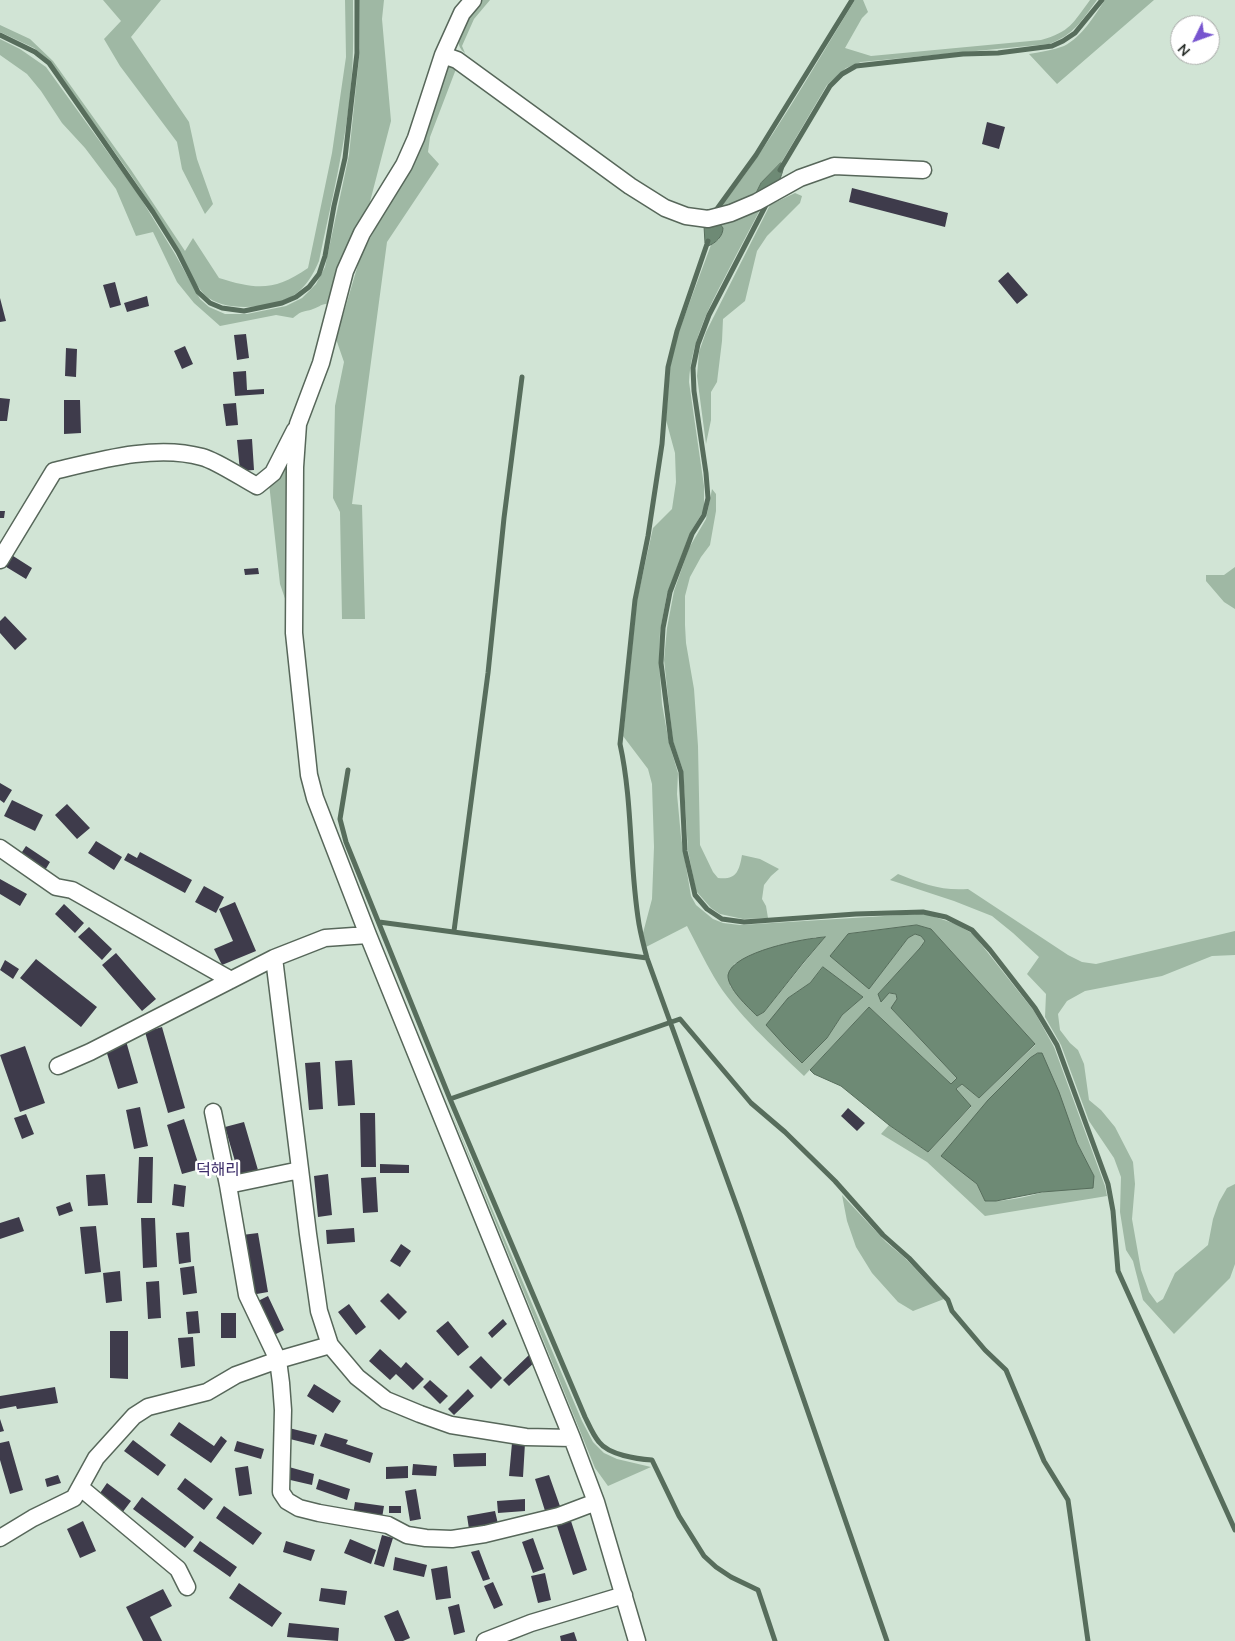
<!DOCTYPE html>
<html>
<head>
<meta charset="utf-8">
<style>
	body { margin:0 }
	#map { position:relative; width:1235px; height:1641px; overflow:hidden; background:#d1e4d5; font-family:"Nunito Sans",sans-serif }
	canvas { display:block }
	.north { position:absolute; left:1170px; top:15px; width:50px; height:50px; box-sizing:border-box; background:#fff; border:1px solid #a7a9a7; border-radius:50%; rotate:228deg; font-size:14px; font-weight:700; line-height:20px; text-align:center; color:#222823 }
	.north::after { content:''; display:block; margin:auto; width:18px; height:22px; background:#7755cf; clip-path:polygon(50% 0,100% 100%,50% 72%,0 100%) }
</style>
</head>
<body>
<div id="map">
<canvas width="1235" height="1641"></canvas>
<div class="north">N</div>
</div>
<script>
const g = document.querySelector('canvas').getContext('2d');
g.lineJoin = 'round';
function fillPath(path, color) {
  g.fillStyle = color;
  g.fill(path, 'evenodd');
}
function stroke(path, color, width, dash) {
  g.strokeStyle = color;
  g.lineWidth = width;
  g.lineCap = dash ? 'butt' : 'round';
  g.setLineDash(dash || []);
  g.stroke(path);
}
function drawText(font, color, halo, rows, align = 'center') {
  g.font = font + ' "Nunito Sans","Noto Sans KR",sans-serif';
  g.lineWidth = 5;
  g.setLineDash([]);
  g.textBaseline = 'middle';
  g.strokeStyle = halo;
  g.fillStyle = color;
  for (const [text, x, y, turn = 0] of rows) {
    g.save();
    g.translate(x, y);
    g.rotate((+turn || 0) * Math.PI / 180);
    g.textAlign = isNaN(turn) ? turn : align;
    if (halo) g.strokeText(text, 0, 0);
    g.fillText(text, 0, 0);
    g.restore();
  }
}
fillPath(new Path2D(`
	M103,0H161L131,37L189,122L197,159L213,204L205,214L182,169L177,142L120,66L104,39L121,21Z
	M345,0H353C353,28 354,56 351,84C346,144 331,203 319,261C313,275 305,289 291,297C270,308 224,313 205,295C193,283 186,264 178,249C170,234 159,219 150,204C119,155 82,109 50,61L34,48L0,32V25L30,39L53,61L131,170L185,251L193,238L219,278C257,290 275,291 308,268L332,153L346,57Z
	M359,0H384L382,19L391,121L365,221L333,304C321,303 322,306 313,309C302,313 304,309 293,318L276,315L220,326L194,303L177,282L153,232L136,236L116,189L85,148L62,123L41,91L27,74L0,55V39L20,49L46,67L138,194L175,254L200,299L209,307L225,314H247L286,306L302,298L316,284L325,267L349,155L360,48Z
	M480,0H490L474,19L462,46L465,53C447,40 471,13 480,0Z
	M855,0H863L868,12L862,18L845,48L871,56L1041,40C1070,32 1073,23 1090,0H1097C1082,20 1074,35 1049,44L861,62L846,68L827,85L781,163L761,183L756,193L741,202L717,211C770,146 811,71 855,0Z
	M1105,0H1154L1057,84L1029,54C1041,52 1053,50 1064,46C1082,37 1094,16 1105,0Z
	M446,64L456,69L430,137L428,152L439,164L387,242L352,504L362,505L365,619H342L340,512L333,498L335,406L344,362L336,339L360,258L408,165Z
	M795,193L802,196L800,203L767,236L757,251L745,301L723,319L722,341L717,382L711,392V420L706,444L697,376L699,352L706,332L770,205Z
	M763,204C751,227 738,251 726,275C708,309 691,343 689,382L704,486V510L690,533L667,594L660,631L659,663L662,704L669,743L678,773L677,794L681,837L691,896L696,905L713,919L723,923L740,925L917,914L929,915L956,924L973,934L1034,1011L1054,1047L1105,1186L1107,1196L985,1216L927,1162L881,1134L889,1125L928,1152L971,1107L956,1090L962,1084L979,1098L1035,1045L931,929L917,925L869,989L908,938L915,934L921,936L925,941L920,948L878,994H896L897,999L892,1009L957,1077L951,1084L869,1007L804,1076C774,1047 735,1013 714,977C704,960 696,943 687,926L646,947L643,933L652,899L654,847L652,784L648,769L623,736L637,600L653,528L672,509L676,482L675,453L666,420L670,367L679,331L711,245L719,239L723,228L720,224ZM816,937H825L764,1012L757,1016L730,986L734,964L754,954ZM823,968L863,997L842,1015L827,1038L802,1063L788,998L810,983ZM1077,1143L1094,1176C1059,1187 1022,1202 985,1201L977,1184L967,1175Z
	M295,436L291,616L280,584L269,483Z
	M712,489L716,494V511L710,545L701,557L690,577L685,596V625L686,643L694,689L698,746L700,845L713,872L718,878C736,880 739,872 742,855L760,859L779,869L771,876L764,885L762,899L766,906L768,918L743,919L720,914L711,908L696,891L688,851L683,770L673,741L664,660L667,628L674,591L689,548L706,519Z
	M1235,567V609L1224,602L1206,581V575H1224Z
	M898,874C924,884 941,891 968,889L1068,955L1082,962L1096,964L1235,931V955L1212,956L1162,976L1085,991L1067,1001L1058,1014L1060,1030L1070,1043L1078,1050L1084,1064L1089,1100L1101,1110L1115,1127L1133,1162L1135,1184L1132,1219L1141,1270L1149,1292L1157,1303L1163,1299L1175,1273L1208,1245L1213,1219L1219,1202L1227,1188L1235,1184V1264L1230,1278L1174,1334L1143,1300L1133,1261L1126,1250L1120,1212L1121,1177L1114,1158L1089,1121L1061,1045L1045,1017L1046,994L1027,974L1039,957L1013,933L992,916L954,901L890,880Z
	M447,1102L530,1299L582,1421L593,1442L604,1453L617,1459L651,1467L608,1486L595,1468Z
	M842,1195L886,1242L904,1257L944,1299L913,1311L898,1302L872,1273L856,1247L847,1221Z`), '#9fb8a4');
const water = new Path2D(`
	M781,163L784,165C780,185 775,188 756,193L761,183Z
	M708,223L720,224L723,228C723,236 716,243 708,246L705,243L704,226Z
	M917,925L931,929L1035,1044L979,1098L962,1084L956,1089L971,1106L928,1152L889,1125L841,1086L814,1074L810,1070L869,1007L951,1084L957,1078L891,1008L897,999L896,994L889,993L881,1002L878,994L920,948L925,941L921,936L915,934L908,938L869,989L830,956L848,934Z
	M825,937L803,963L764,1012L757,1016C748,1007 727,988 728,975C732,952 805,938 825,937Z
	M823,967L863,997L842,1015L827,1038L802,1063L785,1046L766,1025L788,998L810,983Z
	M1038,1053H1042L1059,1092L1077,1143L1094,1176L1093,1188L1042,1192L996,1201H985L977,1184L941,1156L988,1100L1030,1058Z`);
fillPath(water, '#6e8a75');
stroke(water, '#576d5c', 1);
stroke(new Path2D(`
	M0,35L35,52L49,63L153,212L178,252L198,292L210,303L222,308L244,311L282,303L296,297L309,287L319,274L325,256L334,206L345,158L357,53V0
	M780,170L830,86L842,74L856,66L963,54L998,53L1052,46L1063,41L1075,33L1102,0
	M766,205L709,315L698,344L693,368L694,391L706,473L708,498L704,515L692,534L670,592L663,628L661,663L671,742L681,772L685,851L695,895L707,909L722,919L744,922L856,914L923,912L946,917L972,930L990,950L1035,1008L1057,1045L1108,1184L1113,1211L1118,1271L1235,1530
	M714,213L756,155L852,0
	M708,241L677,331L668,367L662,444L648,536L635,600L620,744C633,803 629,864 639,924C641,935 644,947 647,958L740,1215L887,1641
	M348,770L340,819L346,842L450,1099L585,1417C589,1425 593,1435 599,1442C609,1455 637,1459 652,1460L679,1516L704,1556L716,1567L731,1577L758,1590L775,1641
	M379,922L647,958
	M454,931L488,673L504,518L522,377
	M450,1099L680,1019L751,1103L785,1132L835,1181L883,1235L909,1258L948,1300L952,1311L985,1350L1006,1370L1044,1461L1068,1500L1088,1641`), '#576d5c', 5);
fillPath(new Path2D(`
	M987,122L1005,127L999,149L982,144Z
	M852,188L948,213L945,227L849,202Z
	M1008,272L1028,295L1017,304L998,281Z
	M115,282L121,305L110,308L103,285Z
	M147,296L149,306L127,312L124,303Z
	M0,298L6,321L0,322Z
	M246,334L249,358L237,360L234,335Z
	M185,346L193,364L182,369L174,351Z
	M66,348L77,349L76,377L65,376Z
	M246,371L247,390L264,389V394L235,396L233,372Z
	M0,398L10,399L7,421H0Z
	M64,400H80L81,433L64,434Z
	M236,403L238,425L226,426L223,404Z
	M252,439L254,470L240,471L237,440Z
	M0,511H5L4,518H0Z
	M10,554L32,568L26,579L3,565Z
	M258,568L259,574L245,575L244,569Z
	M5,616L27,639L15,650L0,633V621Z
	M0,783L12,790L4,803L0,800Z
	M12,800L43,815L35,831L4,816Z
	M67,804L90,828L77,839L55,815Z
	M96,841L122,857L114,870L88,853Z
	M26,846L50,862L44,872L20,855Z
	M140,852L192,880L185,893L124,860L128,853L137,858Z
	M0,879L27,894L20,906L0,894Z
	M204,886L224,897L216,913L195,902Z
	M235,902L256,951L222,965L214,949L233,941L219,909Z
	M64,904L84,923L75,933L55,914Z
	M89,927L112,949L102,960L78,937Z
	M116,953L156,999L142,1011L102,965Z
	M36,959L97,1007L81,1027L20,978Z
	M5,960L19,969L13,979L0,970Z
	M162,1027L185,1108L168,1113L145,1032Z
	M126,1041L138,1083L118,1089L105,1047Z
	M25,1046L45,1103L20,1112L0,1055Z
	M352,1060L355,1105L338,1106L335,1061Z
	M320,1062L323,1109L309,1110L305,1063Z
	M140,1107L148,1146L134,1149L126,1110Z
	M848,1108L865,1123L857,1131L841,1116Z
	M360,1113H375L376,1167H361Z
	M26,1114L34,1134L22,1139L14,1118Z
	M184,1119L200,1169L182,1174L167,1125Z
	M244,1122L258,1170L239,1175L225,1127Z
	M139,1157H153L152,1203H137Z
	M380,1164L409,1165V1173H380Z
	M105,1174L108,1205L88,1206L86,1175Z
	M328,1174L332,1215L318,1217L314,1176Z
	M376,1177L378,1212L363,1213L361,1178Z
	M174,1184L186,1186L184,1207L172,1205Z
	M70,1202L73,1211L59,1216L56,1207Z
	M19,1217L24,1231L0,1239V1223Z
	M141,1218H155L157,1267L143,1268Z
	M96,1226L101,1272L85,1274L80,1227Z
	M354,1228L355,1242L327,1244L326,1230Z
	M189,1232L191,1262L179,1264L176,1233Z
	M258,1233L268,1292L251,1295L242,1235Z
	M401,1244L411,1251L400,1267L390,1261Z
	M194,1266L197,1293L183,1295L180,1268Z
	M120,1271L122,1301L106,1303L103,1273Z
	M159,1281L161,1318L148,1319L146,1282Z
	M388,1293L407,1312L399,1320L380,1301Z
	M268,1296L284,1330L272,1336L256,1302Z
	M349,1304L366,1327L356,1335L338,1312Z
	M198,1311L200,1333L188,1334L186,1312Z
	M221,1313H236V1338H221Z
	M503,1319L507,1324L492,1338L488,1333Z
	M448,1321L469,1347L458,1356L436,1331Z
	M110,1331H128V1379L110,1378Z
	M193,1337L195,1366L181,1368L178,1338Z
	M380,1349L401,1368L406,1362L424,1379L413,1390L396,1374L390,1380L369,1361Z
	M530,1354L536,1361L509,1386L503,1380Z
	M481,1356L502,1378L491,1389L469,1367Z
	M430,1380L448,1396L440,1404L423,1387Z
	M314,1384L341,1401L333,1413L307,1396Z
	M55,1387L58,1403L17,1409L16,1406L0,1409V1396Z
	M468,1389L474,1396L454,1415L448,1409Z
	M0,1419L4,1431L0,1432Z
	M179,1422L214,1446L221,1436L227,1441L211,1463L170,1435Z
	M289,1428L317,1435L314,1445L286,1438Z
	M325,1433L348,1440L346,1444L373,1453L370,1463L320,1446Z
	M133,1440L166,1465L158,1476L124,1451Z
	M9,1441L23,1490L10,1494L0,1460V1443Z
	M237,1441L264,1449L261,1459L234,1451Z
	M512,1443H525L523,1477L509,1476Z
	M486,1453V1466L454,1467L453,1454Z
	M413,1464L437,1466L436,1476L412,1475Z
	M248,1466L252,1494L239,1496L235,1468Z
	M408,1466V1478L386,1479V1467Z
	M289,1467L314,1474L312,1485L286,1479Z
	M58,1475L61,1483L47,1487L45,1479Z
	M549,1475L561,1509L546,1514L535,1479Z
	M185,1478L213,1499L204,1510L177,1489Z
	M319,1479L350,1489L347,1500L316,1489Z
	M107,1483L131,1501L122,1513L98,1496Z
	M416,1489L421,1519L410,1521L405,1491Z
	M142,1497L194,1537L185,1548L133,1509Z
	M525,1499V1511L498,1513L497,1501Z
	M355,1502L384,1506L382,1518L353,1515Z
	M224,1506L262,1533L253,1545L216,1518Z
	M389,1506H401V1513H389Z
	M495,1511L498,1524L469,1529L467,1516Z
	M570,1518L587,1570L573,1575L556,1523Z
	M83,1521L96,1551L80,1558L67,1529Z
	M382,1535L393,1538L384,1567L374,1564Z
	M533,1538L544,1569L533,1573L522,1542Z
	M350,1539L376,1550L371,1564L344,1553Z
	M200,1541L237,1567L230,1577L193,1551Z
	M286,1541L315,1550L311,1561L283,1552Z
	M479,1550L490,1579L483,1581L471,1552Z
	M395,1557L427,1565L424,1577L393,1570Z
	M447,1566L451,1598L436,1600L431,1569Z
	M545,1573L551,1600L538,1603L531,1576Z
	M493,1582L503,1605L494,1609L484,1586Z
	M239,1583L282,1613L272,1627L229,1598Z
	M321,1588L347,1591L345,1605L319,1601Z
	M163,1589L172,1606L150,1617L162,1641H143L126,1607Z
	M459,1604L465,1632L454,1635L448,1607Z
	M398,1610L410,1638L403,1641H395L384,1616Z
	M289,1623L339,1628L338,1641L287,1637Z
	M574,1632L577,1641H561L560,1636Z`), '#3e3b4b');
const minor = new Path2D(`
	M473,0L462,13L443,55L416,138L404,165L362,233L345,271L321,363L298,424L295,467L294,633L309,775L315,798L368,935L572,1438L596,1502L637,1641
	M443,55L457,60L630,186L665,208L686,216L708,219L731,213L757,202L800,178L834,166L923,170
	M0,560L54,471C100,460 156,444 202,457C217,461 242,478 257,486L273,473L295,430
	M0,848L56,887L72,890L231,980
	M274,958L308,1234L319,1311L330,1345L357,1377L386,1400L420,1414L451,1425L526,1437L572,1438
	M58,1066L90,1052L274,958L325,938L368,935
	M213,1112L228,1185L247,1295L278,1360L281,1383L283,1410L281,1492L287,1501L299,1508L319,1513L388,1525L407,1535L426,1538L452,1539L485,1534L559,1516L596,1502
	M228,1185L300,1170
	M81,1488L178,1569L187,1587
	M0,1538L33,1518L74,1498L96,1458L134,1416L148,1407L207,1392L236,1375L278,1360L330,1345
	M485,1641L531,1623L624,1595`);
stroke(minor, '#57675a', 19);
stroke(minor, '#fff', 16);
drawText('16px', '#3c2d69', '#fff', [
	["덕해리",218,1171]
]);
</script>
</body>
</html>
